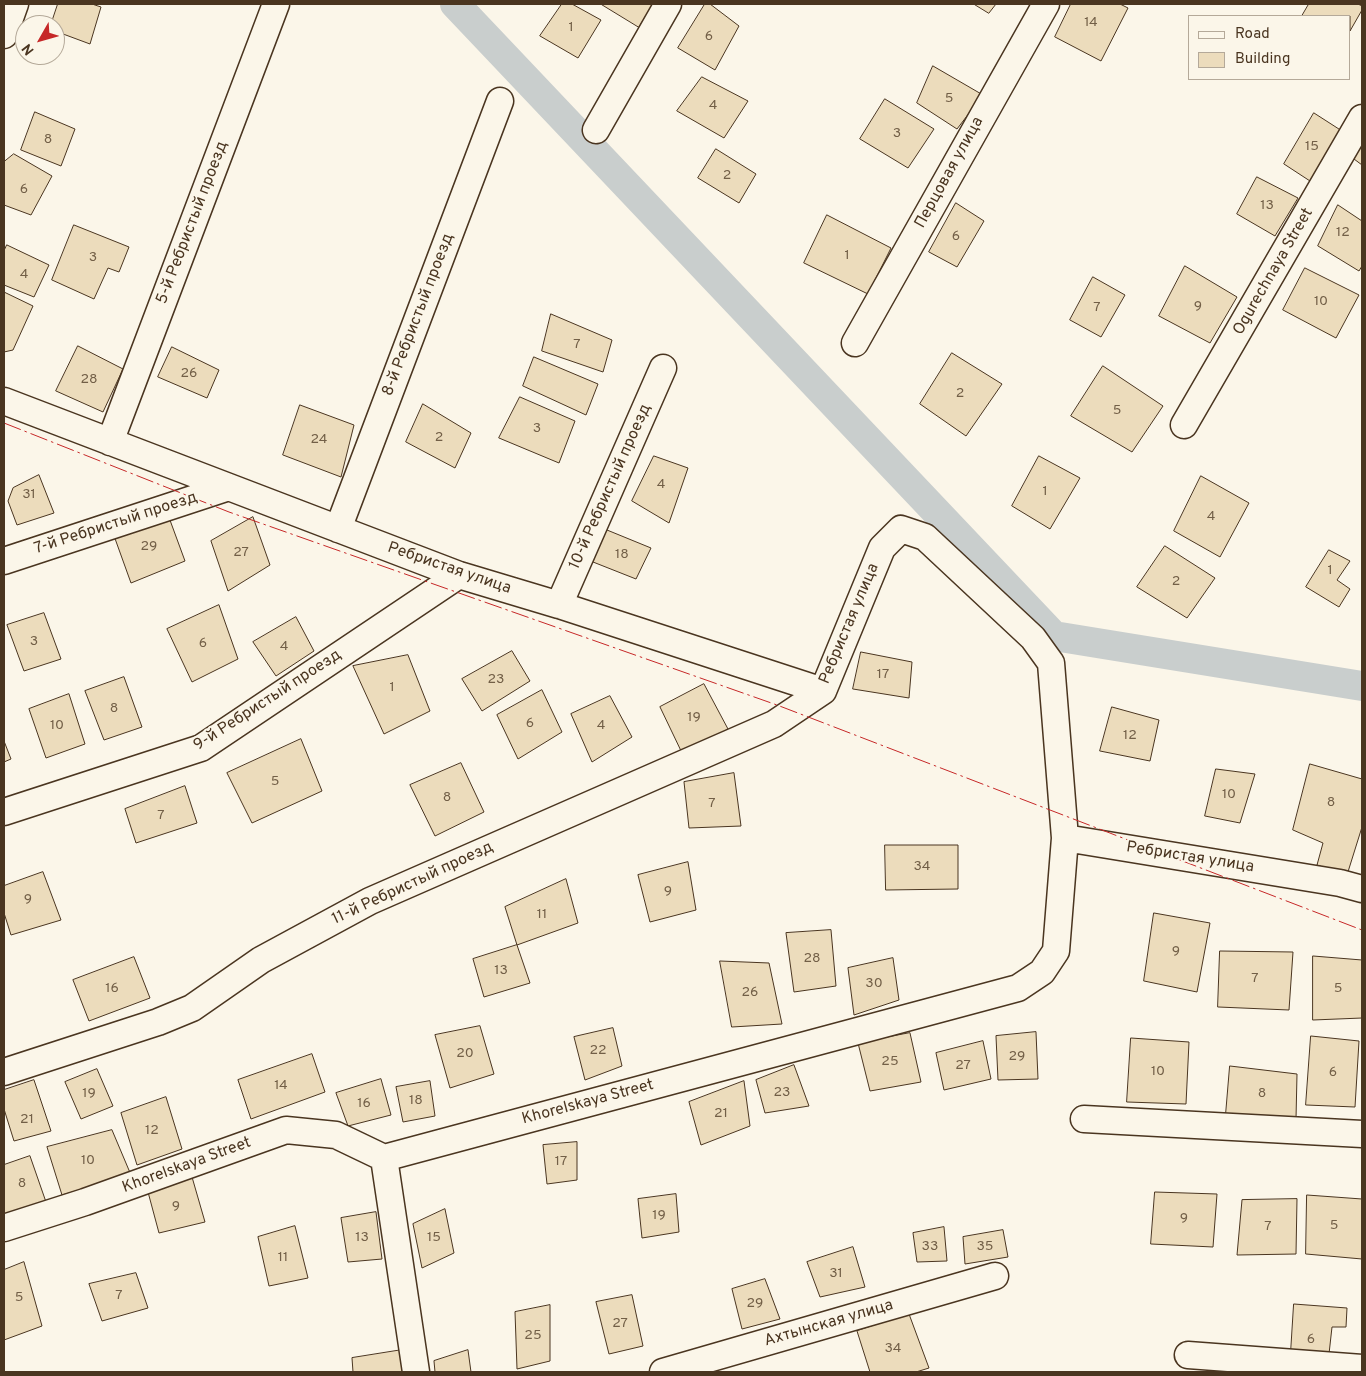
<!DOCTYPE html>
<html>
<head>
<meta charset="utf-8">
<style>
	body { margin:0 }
	#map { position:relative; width:1366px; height:1376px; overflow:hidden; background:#fbf6e9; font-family:Overpass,sans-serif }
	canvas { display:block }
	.frame { position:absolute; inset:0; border:5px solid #4a3520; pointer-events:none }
	.legend { position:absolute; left:1188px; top:15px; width:162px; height:65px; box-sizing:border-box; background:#fbf6e9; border:1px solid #b4a999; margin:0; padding:6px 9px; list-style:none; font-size:15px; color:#4a3520 }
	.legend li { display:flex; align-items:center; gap:10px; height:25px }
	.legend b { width:25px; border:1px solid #b4a999 }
	.north { position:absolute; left:15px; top:15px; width:50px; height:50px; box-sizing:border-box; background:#fbf6e9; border:1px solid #b4a999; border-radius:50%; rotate:232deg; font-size:14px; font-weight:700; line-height:20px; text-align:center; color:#4a3520 }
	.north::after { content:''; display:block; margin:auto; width:18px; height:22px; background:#c62828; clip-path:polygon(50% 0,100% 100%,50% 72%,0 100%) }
</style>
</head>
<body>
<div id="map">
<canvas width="1366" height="1376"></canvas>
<div class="frame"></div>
<ul class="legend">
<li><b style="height:6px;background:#fbf6e9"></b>Road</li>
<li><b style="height:14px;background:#ecdcbc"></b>Building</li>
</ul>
<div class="north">N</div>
</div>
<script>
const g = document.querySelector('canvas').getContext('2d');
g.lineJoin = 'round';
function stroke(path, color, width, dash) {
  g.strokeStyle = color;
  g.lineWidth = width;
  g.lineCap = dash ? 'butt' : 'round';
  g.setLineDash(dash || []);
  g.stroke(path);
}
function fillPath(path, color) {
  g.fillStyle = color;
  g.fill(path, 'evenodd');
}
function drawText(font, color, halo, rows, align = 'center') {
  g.font = font + ' Overpass,sans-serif';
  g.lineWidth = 4;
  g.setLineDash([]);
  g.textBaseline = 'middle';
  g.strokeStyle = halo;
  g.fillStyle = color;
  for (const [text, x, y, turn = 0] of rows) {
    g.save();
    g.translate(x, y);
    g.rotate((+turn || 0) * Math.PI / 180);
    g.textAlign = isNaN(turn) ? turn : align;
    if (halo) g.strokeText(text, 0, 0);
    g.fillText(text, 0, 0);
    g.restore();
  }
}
stroke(new Path2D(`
	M455,4L1054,636L1362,686`), '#c9cecd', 30);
const building = new Path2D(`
	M58,4H92L101,7L90,44L55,31V25H51Z
	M562,4H572L601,20L578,58L540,36Z
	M601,4H653L639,27Z
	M705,4H710L739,26L715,70L678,48Z
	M974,4H996L989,13Z
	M1071,4H1120L1128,8L1101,61L1055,37Z
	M1309,4H1358L1362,6V10L1350,31V16H1302Z
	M933,66L983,95L957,129L917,103Z
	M702,77L748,101L724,138L677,111Z
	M885,99L934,129L908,168L860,139Z
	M35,112L75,129L61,166L21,150Z
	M1314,113L1342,131L1310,181L1284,164Z
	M1362,145V165L1354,159Z
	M716,149L756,174L739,203L698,178Z
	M14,154L52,176L31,215L4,205V162Z
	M1257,177L1298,198L1275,236L1237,214Z
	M956,203L984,221L957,267L929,252Z
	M1338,205L1362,221V266L1359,271L1318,246Z
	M827,215L891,248L868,294L804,263Z
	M74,225L129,247L119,272L108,268L94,299L52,280Z
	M7,245L49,265L34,297L4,285V251Z
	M1185,266L1237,297L1210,343L1159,316Z
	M1305,268L1359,295L1336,338L1283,310Z
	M1093,277L1125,295L1101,337L1070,320Z
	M4,292L33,306L13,350L4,352Z
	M551,314L612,340L603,372L542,351Z
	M78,346L123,369L103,412L56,391Z
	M172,347L219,370L207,398L158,377Z
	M952,353L1002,384L966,436L920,404Z
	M534,357L598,384L586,415L523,386Z
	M1103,366L1163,406L1132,452L1071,416Z
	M520,397L575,421L559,463L499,438Z
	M423,404L471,433L455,468L406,442Z
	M300,405L354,425L341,477L283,455Z
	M654,456L688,468L669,523L632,501Z
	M1039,456L1080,478L1050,529L1012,506Z
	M39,475L54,513L17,525L8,501L13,488Z
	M1201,476L1249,503L1220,557L1174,531Z
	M167,512L185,561L131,583L113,533Z
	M253,517L270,565L228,591L211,541Z
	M607,530L651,548L636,579L593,562Z
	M1165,546L1215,578L1187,618L1137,587Z
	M1329,550L1350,561L1337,580L1350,589L1339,607L1306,587Z
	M219,605L238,659L192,682L167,629Z
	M44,613L61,659L24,671L7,625Z
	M296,617L314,651L276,676L253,642Z
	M512,651L530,681L482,711L462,679Z
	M861,652L912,662L909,698L853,689Z
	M408,655L430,711L384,734L353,666Z
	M124,677L142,727L104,740L85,691Z
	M704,684L728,729L683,755L660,707Z
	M542,690L562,732L518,759L497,715Z
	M69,694L85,744L46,758L29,709Z
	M610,696L632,737L592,762L571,714Z
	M1112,707L1159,720L1150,761L1100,751Z
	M301,739L322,791L252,823L227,773Z
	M4,741L11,759L4,762Z
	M461,763L484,812L435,836L410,785Z
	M1310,764L1362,779V827L1347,875L1317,865L1323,843L1293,830Z
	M1216,769L1255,774L1240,823L1205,816Z
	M734,773L741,826L689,828L684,782Z
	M185,786L197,823L136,843L125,809Z
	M885,845H958V889L886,890Z
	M688,862L696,910L650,922L638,875Z
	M43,872L61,920L11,935L4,913V886Z
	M566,879L578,923L517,945L505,907Z
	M1154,913L1210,923L1197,992L1144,981Z
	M831,930L836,986L794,992L786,933Z
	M517,945L530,983L484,997L473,959Z
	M1220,951L1293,952L1289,1010L1218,1007Z
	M1313,956L1362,960V1018L1313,1020Z
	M134,957L150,998L89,1021L73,980Z
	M893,958L899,1000L854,1015L848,968Z
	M720,961L769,963L782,1024L732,1027Z
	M480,1026L494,1074L450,1088L435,1035Z
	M613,1028L622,1066L585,1080L574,1037Z
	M1036,1032L1038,1079L998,1080L996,1036Z
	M910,1033L921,1082L870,1091L858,1043Z
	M1311,1036L1359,1041L1355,1107L1306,1105Z
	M1131,1038L1189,1042L1186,1104L1127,1102Z
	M983,1041L991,1079L944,1090L936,1053Z
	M312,1054L325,1092L251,1119L238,1080Z
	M794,1065L809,1106L765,1113L756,1080Z
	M1230,1066L1297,1074L1296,1119L1226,1114Z
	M97,1069L113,1106L81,1119L65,1082Z
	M381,1079L391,1115L348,1126L336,1093Z
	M34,1080L51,1131L14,1141L4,1109V1090Z
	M430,1081L435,1116L403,1122L396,1087Z
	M744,1081L750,1126L701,1145L689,1102Z
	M166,1097L182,1149L137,1165L121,1113Z
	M112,1130L131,1175L62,1195L47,1147Z
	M577,1142V1180L547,1184L543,1145Z
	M30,1156L46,1202L4,1216V1165Z
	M192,1177L205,1222L159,1233L148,1192Z
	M1155,1192L1217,1194L1213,1247L1151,1244Z
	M676,1194L679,1232L642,1238L638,1199Z
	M1307,1195L1362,1199V1259L1306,1254Z
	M1297,1199L1296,1254L1237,1255L1242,1200Z
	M445,1209L454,1253L422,1268L413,1224Z
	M376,1212L382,1259L348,1262L341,1218Z
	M295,1226L308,1278L269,1286L258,1237Z
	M944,1227L947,1261L917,1262L913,1233Z
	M1003,1230L1008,1257L965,1264L963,1237Z
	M853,1247L865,1287L820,1297L807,1262Z
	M24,1262L42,1326L4,1340V1270Z
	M136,1273L148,1308L102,1321L89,1284Z
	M765,1279L780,1319L742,1329L732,1289Z
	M632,1295L643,1346L609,1354L596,1302Z
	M1294,1304L1347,1308L1346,1327H1332L1329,1354L1291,1352Z
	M550,1305V1361L517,1369L515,1312Z
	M909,1314L929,1368L916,1372H870L857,1331Z
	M402,1350L405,1372H353L352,1358Z
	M468,1350L471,1372H435L434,1361Z`);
fillPath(building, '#ecdcbc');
stroke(building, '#4a3520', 1);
const minor = new Path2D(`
	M4,35L15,4
	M596,130L668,4
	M855,343L1046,4
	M4,401L459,575L559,605L823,691L882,548L901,529L925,537L1033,638L1051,663L1065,838L1340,883L1362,889
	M1184,425L1362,118
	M110,442L276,4
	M338,529L500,101
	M4,561L229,487
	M559,605L663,368
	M4,812L201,748L459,575
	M4,1072L158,1022L192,1008L261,960L370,901L774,724L823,691
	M1084,1119L1362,1134
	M384,1158L416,1372
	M4,1228L85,1202L286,1130L336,1135L384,1158L1018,988L1042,972L1056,951L1065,838
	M1188,1355L1362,1368
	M663,1372L995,1276`);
stroke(minor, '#4a3520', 29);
stroke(minor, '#fbf6e9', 26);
stroke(new Path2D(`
	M4,423L229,512L777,705L1362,930`), '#c62828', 1, [18, 4, 2.5, 4]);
drawText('14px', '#725f47', null, [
	["14",1091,23],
	["1",571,28],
	["6",709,37],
	["5",949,99],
	["4",713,106],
	["3",897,134],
	["8",48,140],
	["15",1312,147],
	["2",727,176],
	["6",24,190],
	["13",1267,206],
	["12",1343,233],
	["6",956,237],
	["1",847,256],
	["3",93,258],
	["4",24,275],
	["10",1321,302],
	["9",1198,307],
	["7",1097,308],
	["7",577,345],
	["26",189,374],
	["28",89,380],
	["2",960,394],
	["5",1117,411],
	["3",537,429],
	["2",439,438],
	["24",319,440],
	["4",661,485],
	["1",1045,492],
	["31",29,495],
	["4",1211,517],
	["29",149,547],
	["27",241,553],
	["18",622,555],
	["1",1330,571],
	["2",1176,582],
	["3",34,642],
	["6",203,644],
	["4",284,647],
	["17",883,675],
	["23",496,680],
	["1",392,688],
	["8",114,709],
	["19",694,718],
	["6",530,724],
	["10",57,726],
	["4",601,726],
	["12",1130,736],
	["5",275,782],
	["10",1229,795],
	["8",447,798],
	["8",1331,803],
	["7",712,804],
	["7",161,816],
	["34",922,867],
	["9",668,892],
	["9",28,900],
	["11",542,915],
	["9",1176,952],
	["28",812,959],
	["13",501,971],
	["7",1255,979],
	["30",874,984],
	["16",112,989],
	["5",1338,989],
	["26",750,993],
	["22",598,1051],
	["20",465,1054],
	["29",1017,1057],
	["25",890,1062],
	["27",963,1066],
	["10",1158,1072],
	["6",1333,1073],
	["14",281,1086],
	["23",782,1093],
	["19",89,1094],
	["8",1262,1094],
	["18",416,1101],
	["16",364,1104],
	["21",721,1114],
	["21",27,1120],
	["12",152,1131],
	["10",88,1161],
	["17",561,1162],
	["8",22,1184],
	["9",176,1207],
	["19",659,1216],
	["9",1184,1219],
	["5",1334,1226],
	["7",1268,1227],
	["13",362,1238],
	["15",434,1238],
	["33",930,1247],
	["35",985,1247],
	["11",283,1258],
	["31",836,1274],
	["7",119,1296],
	["5",19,1298],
	["29",755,1304],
	["27",620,1324],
	["25",533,1336],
	["6",1311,1340],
	["34",893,1349]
]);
drawText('16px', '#4a3520', '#fbf6e9', [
	["Перцовая улица",950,173,-61],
	["5-й Ребристый проезд",193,223,-69],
	["Ogurechnaya Street",1274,272,-60],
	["8-й Ребристый проезд",419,315,-69],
	["10-й Ребристый проезд",611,487,-66],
	["7-й Ребристый проезд",116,524,-18],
	["Ребристая улица",449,569,19],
	["Ребристая улица",850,624,-67],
	["9-й Ребристый проезд",268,701,-33],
	["Ребристая улица",1190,858,9],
	["11-й Ребристый проезд",413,884,-25],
	["Khorelskaya Street",588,1103,-15],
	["Khorelskaya Street",187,1166,-20],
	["Ахтынская улица",829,1324,-16]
]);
</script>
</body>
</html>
